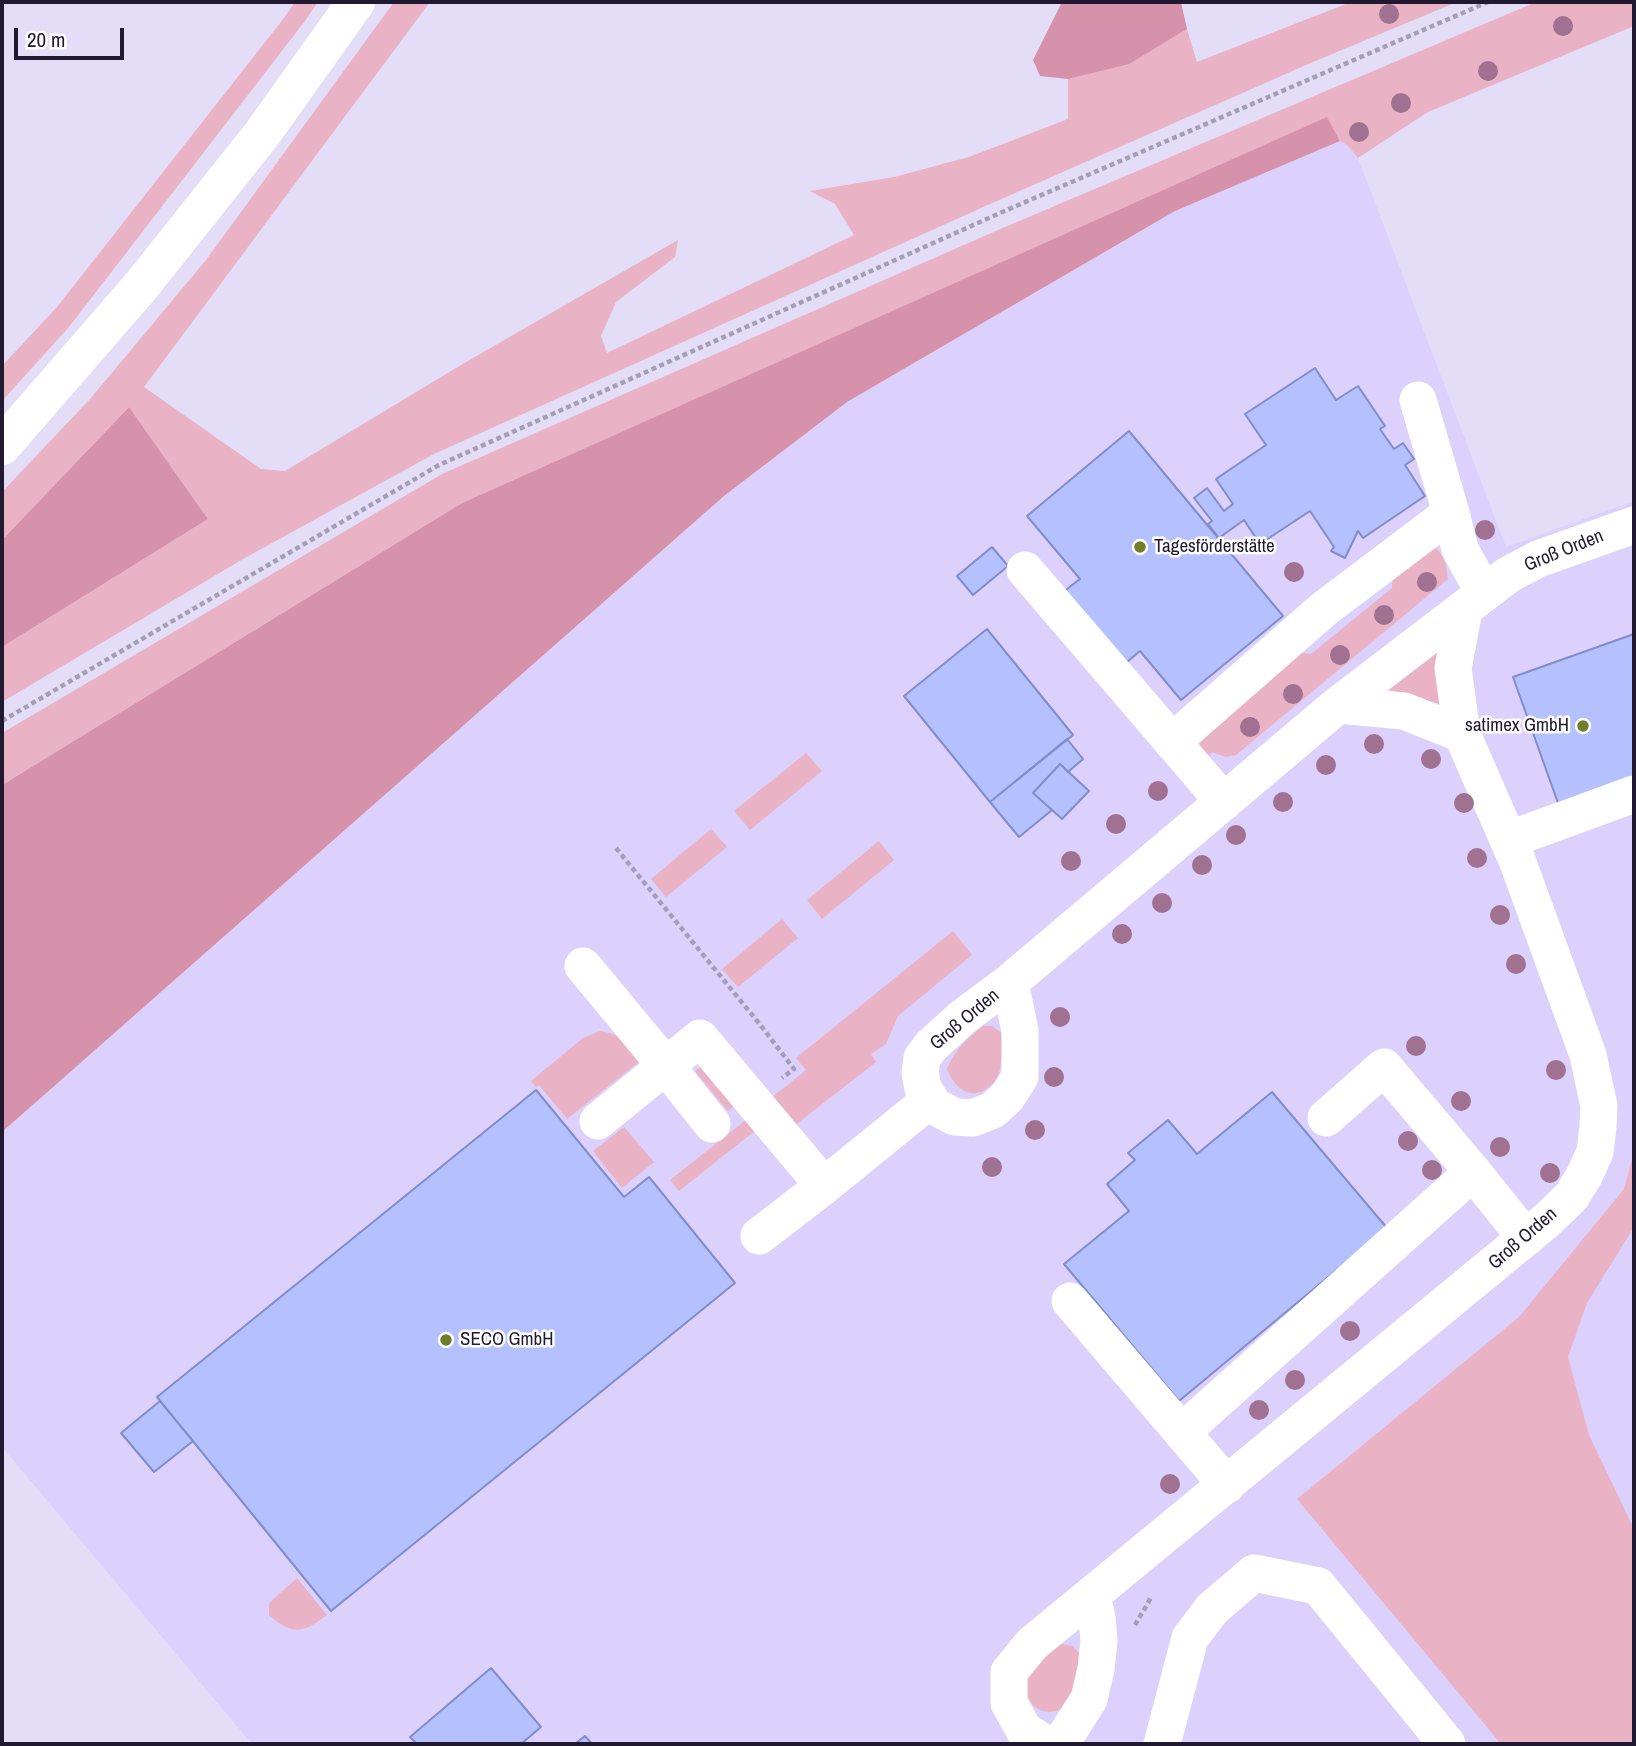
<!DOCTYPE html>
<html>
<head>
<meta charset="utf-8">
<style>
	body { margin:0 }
	#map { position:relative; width:1636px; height:1746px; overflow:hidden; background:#e3ddf7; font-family:"Archivo Narrow",sans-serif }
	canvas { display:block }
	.frame { position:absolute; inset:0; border:4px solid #201931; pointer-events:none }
	.scale { position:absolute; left:14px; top:28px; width:110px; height:32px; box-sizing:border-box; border:4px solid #201931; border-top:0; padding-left:9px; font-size:21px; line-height:24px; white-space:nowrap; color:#201931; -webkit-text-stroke:5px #fff; paint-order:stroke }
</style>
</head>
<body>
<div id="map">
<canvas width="1636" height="1746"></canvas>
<div class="frame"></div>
<div class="scale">20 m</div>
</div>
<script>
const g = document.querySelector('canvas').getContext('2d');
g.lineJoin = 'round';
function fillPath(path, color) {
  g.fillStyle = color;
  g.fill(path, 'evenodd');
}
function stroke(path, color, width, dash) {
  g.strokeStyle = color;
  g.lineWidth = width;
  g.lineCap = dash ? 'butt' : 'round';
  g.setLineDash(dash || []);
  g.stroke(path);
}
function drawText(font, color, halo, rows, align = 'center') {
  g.font = font + ' "Archivo Narrow",sans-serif';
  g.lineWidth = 5;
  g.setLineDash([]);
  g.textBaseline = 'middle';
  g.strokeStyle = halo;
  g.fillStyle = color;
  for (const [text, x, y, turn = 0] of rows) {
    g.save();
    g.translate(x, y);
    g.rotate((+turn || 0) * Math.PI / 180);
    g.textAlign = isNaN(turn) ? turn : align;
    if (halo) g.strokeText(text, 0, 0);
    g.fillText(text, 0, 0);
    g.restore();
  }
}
fillPath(new Path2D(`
	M1340,141L1347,145L1358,158L1506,547L1634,501V1744H252L2,1447V1132L724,496L847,402L1175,211Z`), '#dbd1fc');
fillPath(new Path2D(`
	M295,2H318L305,21L69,327L2,401V366L57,307L284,18Z
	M394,2H430L144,387L261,469L285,471L466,362L678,240L675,257L616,302L601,336L607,353L854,235L835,204L810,191L894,177L969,157L1068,119V79L1129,63L1187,29L1197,62L1351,2H1457L1313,62L990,204L434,454L243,559L2,702V647L208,519L129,407L2,540V492L90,399L206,260Z
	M1536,2H1634V26L1428,112L1358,158L1347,145L1340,141L1327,118L462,503L2,785V733L442,474L998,230Z
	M1434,546C1445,556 1446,564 1448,579L1236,755L1226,757L1212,752L1205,757L1196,740L1293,652L1311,654L1392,588L1393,570Z
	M1438,652L1440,704L1389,690Z
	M806,753L822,771L750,830L734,811Z
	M711,829L727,847L666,897L651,879Z
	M879,841L894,860L822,919L807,900Z
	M782,919L798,938L738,987L722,969Z
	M953,931L972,955L898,1016L886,1044L871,1054L876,1062L794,1126L771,1098L806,1070L796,1058Z
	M983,1026H992L1003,1034C1003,1045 1002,1069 997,1078C995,1083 989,1087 985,1090C967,1100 953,1085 947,1069C955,1050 966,1039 983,1026Z
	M600,1031C622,1034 627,1044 640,1061L567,1119L539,1085L536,1087L531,1081L583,1038Z
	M705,1064L737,1104L728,1111L695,1071Z
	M747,1119L756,1130L679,1191L670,1180Z
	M624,1127L654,1162L622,1188L593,1151Z
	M1634,1152V1227L1587,1303L1568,1357L1589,1435L1634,1529V1744H1501L1297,1499L1519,1317L1624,1189Z
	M297,1578L327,1615C303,1633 293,1636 269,1615V1603Z
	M1061,1644L1073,1646L1082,1657C1078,1673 1077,1690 1067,1704C1058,1716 1037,1714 1030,1701C1023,1690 1028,1673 1035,1664C1040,1656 1053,1650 1061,1644Z`), '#eab3c5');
fillPath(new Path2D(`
	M1062,2H1181L1187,29L1129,64L1068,79L1040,76L1033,60Z
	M1327,117L1340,141L1175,211L847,402L724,496L2,1132V785L462,503Z
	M129,407L208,519L2,647V540Z`), '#d692aa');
const building = new Path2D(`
	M1315,368L1336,400L1358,386L1385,426L1380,429L1394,449L1403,443L1414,459L1405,465L1425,496L1363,538L1358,531L1345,558L1331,551L1334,547L1310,511L1260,544L1244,520L1219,538L1208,524L1212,521L1194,498L1207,488L1224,511L1233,504L1216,479L1266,445L1245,414Z
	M1129,431L1283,616L1181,700L1140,651L1127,662L1063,592L1080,579L1027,516Z
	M992,547L1008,566L973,595L957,576Z
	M987,629L1073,735L990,802L904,696Z
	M1634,634V776L1558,803L1513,677Z
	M1067,739L1083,759L1068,772L1060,764L1033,793L1052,810L1019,837L990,802Z
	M1060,764L1089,791L1062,819L1033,793Z
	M536,1090L624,1197L649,1177L735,1283L331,1611L157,1397Z
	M1272,1092L1387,1228L1179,1401L1064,1264L1129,1211L1107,1184L1135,1160L1128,1153L1168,1120L1197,1154Z
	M160,1401L193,1441L154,1472L121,1433Z
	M491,1668L541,1727L521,1744H417L410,1737Z
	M585,1736L592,1744H575Z`);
fillPath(building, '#b5c0fe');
stroke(building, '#828cc9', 2);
stroke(new Path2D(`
	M2,721L439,465L1000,213L1488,2
	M616,848L762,1027L794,1069L782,1078
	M1135,1625L1152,1596`), '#a49eb7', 4.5, [5, 3.5]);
stroke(new Path2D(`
	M1451,513L1460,549L1484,593
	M1025,570L1224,802
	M1338,705L1404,711L1462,734
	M1172,742L1324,609L1451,513L1418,400
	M1508,840L1634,794
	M583,966L666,1066L712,1124
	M1010,982L1020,1031V1077L1007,1097L993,1110L973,1118L955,1117L934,1106L923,1088L920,1073L922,1058L931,1046L963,1017L1010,982L1338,705L1508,575L1538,559L1634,525
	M598,1121L700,1038L824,1186L930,1100
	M1473,1172L1526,1238
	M759,1236L824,1186
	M1070,1301L1227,1485
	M1182,1432L1473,1172L1384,1067L1326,1118
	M1046,1744L1024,1730L1009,1703V1672L1032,1644L1546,1221L1571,1197L1584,1176L1595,1152L1598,1127L1599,1106L1588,1055L1517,860L1462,734L1453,668L1464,610
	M1057,1744L1065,1737L1089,1699L1096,1669L1099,1641L1097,1618L1092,1595
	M1162,1744L1190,1638L1212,1609L1254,1573L1318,1586L1447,1744`), '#fff', 37);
stroke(new Path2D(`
	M2,446L141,286L262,134L356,2`), '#fff', 38);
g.fillStyle = '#a07191';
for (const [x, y] of [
	[1389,14],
	[1563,26],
	[1488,71],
	[1401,103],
	[1359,132],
	[1485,530],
	[1294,572],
	[1427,582],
	[1384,615],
	[1340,655],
	[1293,694],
	[1250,727],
	[1374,744],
	[1431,759],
	[1326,765],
	[1158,791],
	[1283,802],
	[1464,803],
	[1116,824],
	[1236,835],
	[1477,858],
	[1071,861],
	[1202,865],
	[1162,903],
	[1500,915],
	[1122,934],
	[1516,964],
	[1060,1017],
	[1416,1046],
	[1556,1070],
	[1054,1077],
	[1461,1101],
	[1035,1130],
	[1408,1141],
	[1500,1147],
	[992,1167],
	[1432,1170],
	[1550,1173],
	[1350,1331],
	[1295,1380],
	[1259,1410],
	[1170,1484]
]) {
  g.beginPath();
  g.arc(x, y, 10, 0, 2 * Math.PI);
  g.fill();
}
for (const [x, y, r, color] of [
	[1140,547,7,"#727d29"],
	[1583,726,7,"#727d29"],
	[446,1340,7,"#727d29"]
]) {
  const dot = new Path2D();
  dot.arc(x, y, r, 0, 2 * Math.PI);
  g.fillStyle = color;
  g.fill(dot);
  stroke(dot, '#fff', 2.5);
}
drawText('19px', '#201931', '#fff', [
	["Tagesförderstätte",1154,547],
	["satimex GmbH",1569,726,"right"],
	["SECO GmbH",460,1340]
], 'left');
drawText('19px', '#201931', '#fff', [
	["Groß Orden",1564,551,-22],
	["Groß Orden",965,1020,-40],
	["Groß Orden",1523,1239,-41]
]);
</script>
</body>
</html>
